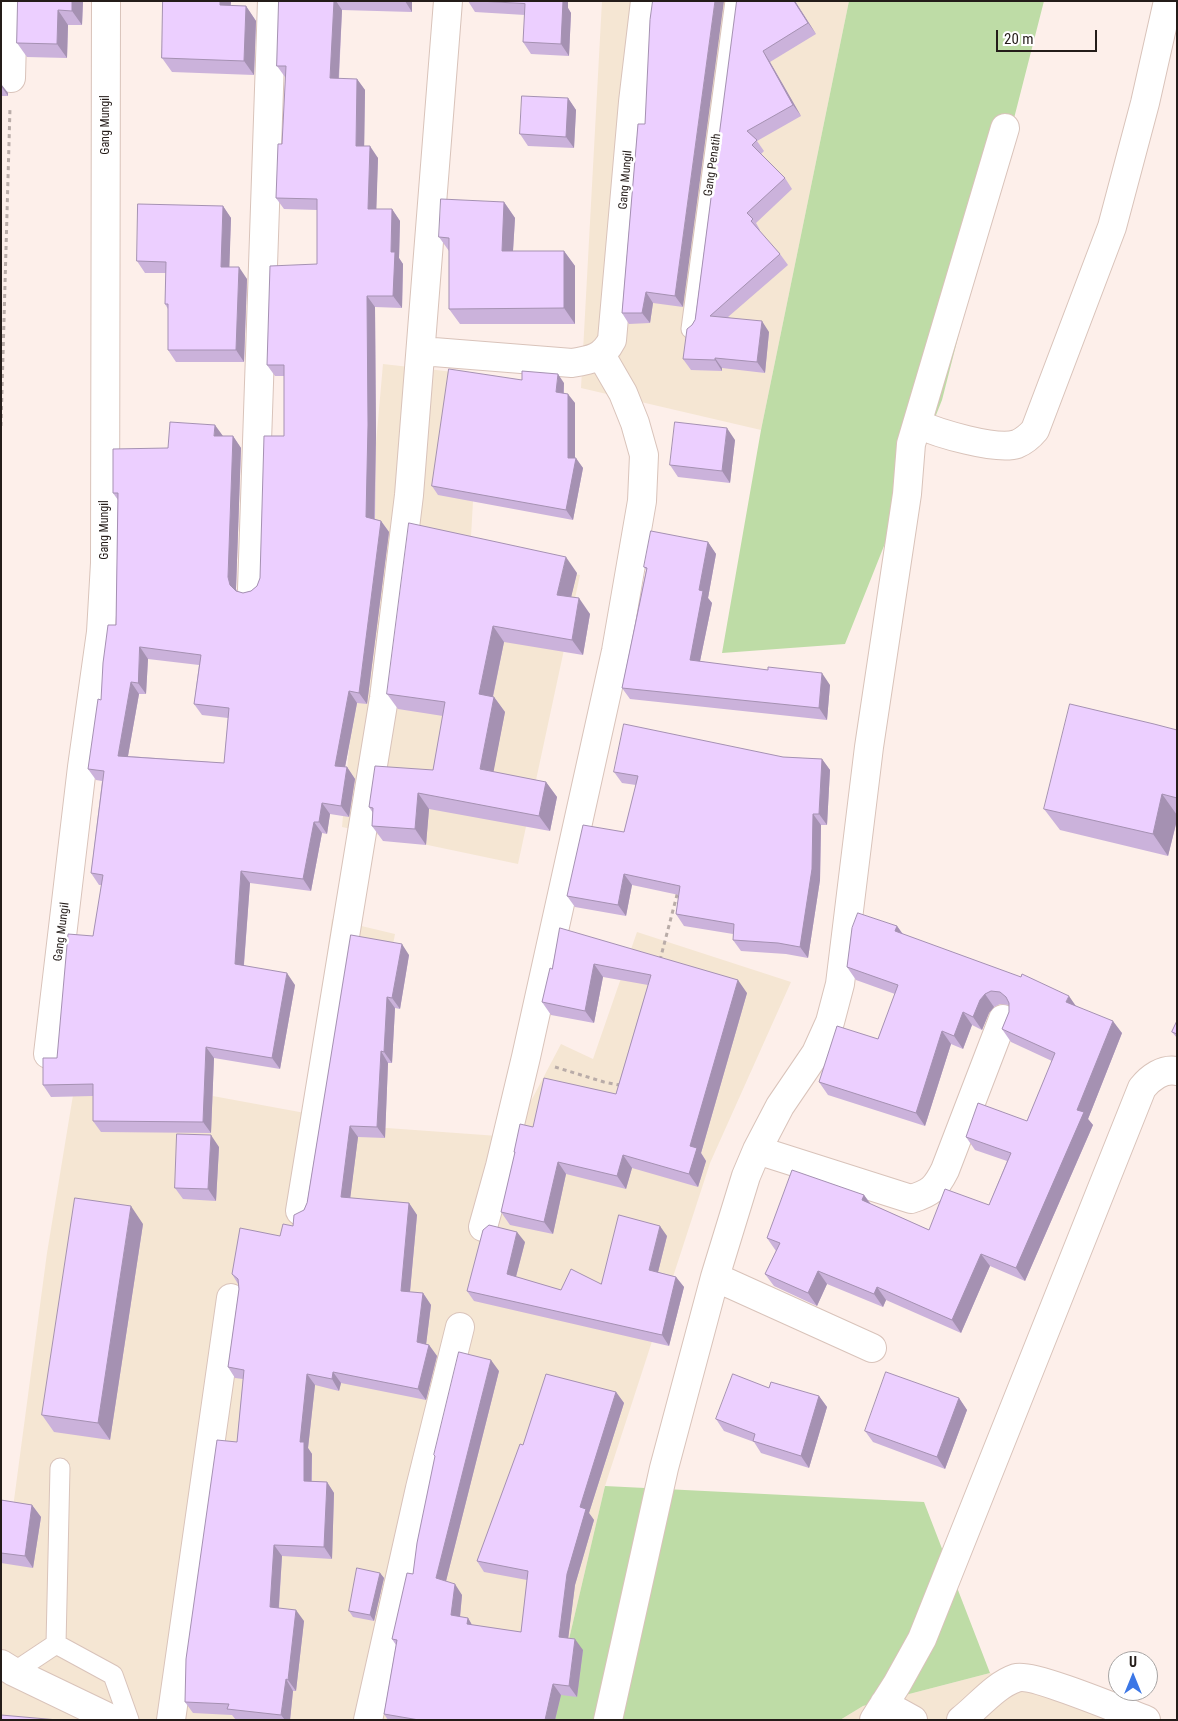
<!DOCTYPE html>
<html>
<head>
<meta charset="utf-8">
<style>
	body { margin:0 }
	#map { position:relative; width:1178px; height:1721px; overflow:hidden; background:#fdefea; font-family:"Roboto Condensed",sans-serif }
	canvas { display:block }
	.frame { position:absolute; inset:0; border:2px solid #241c19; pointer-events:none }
	.north { position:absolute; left:1108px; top:1651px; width:50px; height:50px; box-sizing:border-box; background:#fff; border:1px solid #a7a4a3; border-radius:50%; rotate:0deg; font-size:14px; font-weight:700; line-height:20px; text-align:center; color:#241c19 }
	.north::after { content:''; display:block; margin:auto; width:18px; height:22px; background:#3c77e6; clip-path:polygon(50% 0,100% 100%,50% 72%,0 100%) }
	.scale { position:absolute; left:996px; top:30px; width:101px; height:22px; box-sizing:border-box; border:2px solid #241c19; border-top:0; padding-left:6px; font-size:15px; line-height:18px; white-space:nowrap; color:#241c19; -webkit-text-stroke:4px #fff; paint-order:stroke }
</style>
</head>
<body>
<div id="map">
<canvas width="1178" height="1721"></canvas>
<div class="frame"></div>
<div class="north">U</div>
<div class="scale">20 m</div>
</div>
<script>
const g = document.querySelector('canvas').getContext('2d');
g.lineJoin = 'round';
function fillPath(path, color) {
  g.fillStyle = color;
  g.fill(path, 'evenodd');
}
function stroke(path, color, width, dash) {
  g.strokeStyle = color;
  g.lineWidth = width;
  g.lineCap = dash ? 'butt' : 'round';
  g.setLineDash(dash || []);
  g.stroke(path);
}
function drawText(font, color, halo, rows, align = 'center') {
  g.font = font + ' "Roboto Condensed",sans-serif';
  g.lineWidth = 5;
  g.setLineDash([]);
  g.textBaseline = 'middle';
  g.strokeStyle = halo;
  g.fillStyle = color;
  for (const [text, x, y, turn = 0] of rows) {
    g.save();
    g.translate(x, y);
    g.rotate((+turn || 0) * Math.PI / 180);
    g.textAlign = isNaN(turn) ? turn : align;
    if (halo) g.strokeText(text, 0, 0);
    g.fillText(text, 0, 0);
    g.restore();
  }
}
fillPath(new Path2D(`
	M602,1H849L761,430L581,388Z
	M383,364L480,375L470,555L580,575L518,864L342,827Z
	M332,919L395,934L359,1126L512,1137L561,1044L593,1059L637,932L791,982L710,1163L605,1486L550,1720H1V1514L12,1515L47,1253L77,1071L305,1113Z
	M990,1673L1142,1720H840L863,1706Z`), '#f5e6d3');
fillPath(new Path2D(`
	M849,1H1044L942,400L845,644L722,653L761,430Z
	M605,1486L924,1502L990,1673L863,1706L840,1720H550Z`), '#bedca6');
const service = new Path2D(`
	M691,329L735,1
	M56,1644L60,1468
	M56,1644L113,1675L129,1720
	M14,1672L56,1644`);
const minor = new Path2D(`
	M11,78L13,1
	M421,351L572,363C591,360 603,358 612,340L633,102L645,1
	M918,424C937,433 997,451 1017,444C1024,441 1030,436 1035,430L1112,227L1145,103L1168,1
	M252,589L272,1
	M48,1054L82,767L101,632L105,563L106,1
	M757,1150L911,1199C931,1193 936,1188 945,1170L1003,1019
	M300,1211L384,698L409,495L448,1
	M483,1227L500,1166L526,1057L616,651L642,501L644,455L635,423L623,393L601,355
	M715,1277L872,1348
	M884,1704L913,1720
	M171,1720L231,1298
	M368,1720L420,1488L460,1327
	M608,1720L664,1468L715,1277L746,1176L757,1150L780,1106L816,1053L830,1022L840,984L869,747L907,494L911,444L1005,128
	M874,1720L897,1684L922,1639L1142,1088C1150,1078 1163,1068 1177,1071
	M961,1720C978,1707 995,1685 1016,1678C1032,1673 1125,1712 1146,1720`);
const tertiary = new Path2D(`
	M1,1664L14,1672L114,1720`);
stroke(service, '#d9c3ba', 21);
stroke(minor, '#d9c3ba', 30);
stroke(tertiary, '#d9c3ba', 30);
stroke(new Path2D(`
	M1,426L10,108
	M660,960L678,891
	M555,1067L604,1082L619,1085L620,1083`), '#b9aca8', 3, [4, 4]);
stroke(service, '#fff', 19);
stroke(minor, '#fff', 28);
stroke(tertiary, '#fff', 28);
fillPath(new Path2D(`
	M18,1H83L82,25H68L67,58L27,57L17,43Z
	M163,1H231L230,6H246L256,21L254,75L172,72L162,58Z
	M279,1H412V12L342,10L339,79H357L365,90L364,146L378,158L376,209H392L400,221L399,258L403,264L402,308L375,307L376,436L375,519L381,521L389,532L367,704L357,703L345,767H347L355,779L349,817L330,814L327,834L322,833L311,891L250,883L244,965L295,985L280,1069L214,1058L211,1133L101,1132L93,1121V1096L51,1097L43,1085L57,1058L93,936L102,885H99L91,873L102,781L96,780L88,769L116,625L118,500L113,493L168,448L223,436H233L241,448L236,589L237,591L243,593L251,591L257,586L260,578L284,436V376H275L267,365L317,264V210L284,209L276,198L282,144L286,77H285L277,66ZM148,659L199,665L194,704L202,715L228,718L224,763L128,756L139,694H146Z
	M468,1H568V8L571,13L569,56L531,54L523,42L525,15L475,12Z
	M737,1H795L816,34L770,62L801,116L757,141L764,151L761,154L785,178L792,189L756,223L760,230L759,231L780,254L788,265L728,317L769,332L765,373L722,368V371L691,370L683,359L692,325L695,320Z
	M1,84L8,93V96H1Z
	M568,98L576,110L574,148L528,146L520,134Z
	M638,124L683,307L653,303L650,323L629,324L622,313Z
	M504,202L515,218L513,251H564L575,266V324H460L449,309V251L439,237Z
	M223,206L231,218L229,267L247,279L244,362H176L168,350V309L165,304L166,273H145L137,261Z
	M522,380L564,383V393L575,403V458L583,468L573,520L438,495L432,486Z
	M735,440L730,483L678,477L670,465Z
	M708,542L716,554L708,598L712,603L700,661L830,685L827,720L630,699L622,688L646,570L644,567Z
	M577,573L571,597L590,614L583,655L504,642L493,697H494L505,712L493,772L546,782L557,797L550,831L429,809L426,845L383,841L372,826L373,813L369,807L433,770L443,716L398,709L387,694Z
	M1177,730V820L1168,856L1060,830L1044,809Z
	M783,757L822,759L830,770L827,825H821L820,880L808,958L786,954L741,951L733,940V934L684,926L676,914L679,895L632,885L626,916L575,907L567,896L624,832L636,785L622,783L614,772Z
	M897,926L903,934L1076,1006L1122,1033L1088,1119L1093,1125L1025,1281L990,1266L961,1333L886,1300L883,1307L827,1284L817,1306L774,1286L765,1274L776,1251L767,1238L864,1195L871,1204L929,1230L989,1205L1007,1161L975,1150L966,1137L1027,1121L1052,1061L1011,1042L1002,1029L1009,1012V1005L1000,1004L994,1007L989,1013L982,1030L972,1025L963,1049L951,1044L925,1126L828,1095L819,1082L878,1039L895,994L856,980L847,967Z
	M560,928L747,993L701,1153L706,1161L698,1187L632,1168L626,1189L566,1174L553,1234L510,1225L501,1212L515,1154L514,1152L533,1127L616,1094L648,985L603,977L594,1023L551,1015L542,1002L552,969Z
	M351,935L409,955L400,1009L395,1008L392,1063H388L385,1138L358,1137L350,1198L409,1203L417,1215L410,1292L423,1293L431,1305L426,1344L429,1345L437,1356L426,1400L341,1383L339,1391L315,1385L308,1448L312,1454V1481L327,1482L334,1493L332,1559L282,1556L279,1608L304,1621L296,1691H293L290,1720H236L232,1715L193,1713L185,1702L237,1442L243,1379L235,1378L228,1367L239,1289L238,1284L232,1274L293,1226L304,1210L307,1203Z
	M1177,1021V1038L1172,1032Z
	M219,1147L216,1201L183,1199L175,1188Z
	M143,1224L110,1440L54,1432L42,1415Z
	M667,1236L658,1272L676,1277L684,1287L669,1346L474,1301L467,1291L525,1242L516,1277L561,1290L601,1284Z
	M499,1371L446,1581L462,1595L460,1617L468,1618L472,1625L521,1632L527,1580L484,1572L477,1561L523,1445L616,1392L624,1403L589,1513L594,1520L575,1585L568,1638L583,1650L577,1697L561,1695L555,1720H388L384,1714L396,1645L392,1639L413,1574L435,1457L434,1455Z
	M769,1388L819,1396L827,1407L809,1468L761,1453L754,1442L724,1431L716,1419Z
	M959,1398L967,1410L945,1469L873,1442L865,1431Z
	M1,1500L32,1505L41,1517L33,1568L1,1563Z
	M380,1573L384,1578L374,1621L353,1617L349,1611Z`), '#cbb2db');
fillPath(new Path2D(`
	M72,1H83L82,25L72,11Z
	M220,1H231L230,19L220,5Z
	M334,1H336L342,10L338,90L330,78Z
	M405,1H412V12Z
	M559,1H568V8L571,13L569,56L561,44Z
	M715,1H724L683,307L675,296Z
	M794,1H795L816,34L808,23Z
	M246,6L256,21L254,75L244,61Z
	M58,10L68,25L67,58L57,44Z
	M763,51L770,62L801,116L793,105Z
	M357,79L365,90L364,158L356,146Z
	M1,84L8,93V96L1,86Z
	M568,98L576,110L574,148L566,137Z
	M370,146L378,158L376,221L368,209Z
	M504,202L515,218L512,267L502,251Z
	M223,206L231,218L229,279L221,267Z
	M392,209L400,221L399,258L403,264L402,308L393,296L391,252Z
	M564,251L575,266V324L564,308Z
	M239,267L247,279L244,362L236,350Z
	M646,292L653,303L650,323L642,313Z
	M367,296L375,307L376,436L374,529L366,517Z
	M762,321L769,332L765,373L757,362Z
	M715,358L722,368V371L715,360Z
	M558,374L564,383L563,401L556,392Z
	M568,394L575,403V462L576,458L583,468L573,520L566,510L568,458Z
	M215,425L223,436H214Z
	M727,428L735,440L730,483L722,471Z
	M233,436L241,448L236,589L238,597L230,585L228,577Z
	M381,521L389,532L367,704L359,693Z
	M708,542L716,554L708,598L712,603L698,671L690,660L699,590Z
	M566,557L577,573L568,610L557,595Z
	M579,598L590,614L583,655L572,640Z
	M493,626L504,642L490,710L479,694Z
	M140,647L148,659L146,694L138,683Z
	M822,673L830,685L827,720L819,708Z
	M131,682L139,694L126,767L118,756Z
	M349,691L357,703L343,778L335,766Z
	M494,697L505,712L491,785L480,769Z
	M822,759L830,770L827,825L819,814Z
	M347,767L355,779L349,817L341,806Z
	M546,782L557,797L550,831L539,816Z
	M418,793L429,809L426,845L415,829Z
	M1162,794L1177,815V820L1168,856L1153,834Z
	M322,803L330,814L327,834L319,822Z
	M813,814L821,825L820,880L808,958L800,947Z
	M314,822L322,833L311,891L303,879Z
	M241,871L250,883L243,975L235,964Z
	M624,874L632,885L626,916L618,905Z
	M897,926L906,939L895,931Z
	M402,944L409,955L400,1009L392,998Z
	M594,964L603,977L594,1023L585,1011Z
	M287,973L295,985L280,1069L272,1058Z
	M738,980L747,993L701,1153L706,1161L698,1187L689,1174L690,1146Z
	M985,994L994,1007L989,1013L982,1030L973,1017L980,1000Z
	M1069,996L1078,1009L1066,1002Z
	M387,997L395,1008L392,1063L384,1052Z
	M963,1012L972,1025L963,1049L954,1036Z
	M1113,1021L1122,1033L1088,1119L1093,1125L1025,1281L1016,1268L1077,1110Z
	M942,1031L951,1044L925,1126L916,1113Z
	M206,1047L214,1058L211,1133L203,1122Z
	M381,1051L388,1063L385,1138L377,1127Z
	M350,1126L358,1137L349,1208L341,1197Z
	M211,1135L219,1147L216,1201L208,1189Z
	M623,1155L632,1168L626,1189L617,1176Z
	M558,1162L566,1174L553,1234L544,1222Z
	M864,1195L873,1208L862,1200Z
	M409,1203L417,1215L409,1302L401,1291Z
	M131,1206L143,1224L110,1440L98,1423Z
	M660,1226L667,1236L656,1280L649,1270Z
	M517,1232L525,1242L514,1284L507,1274Z
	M981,1254L990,1266L961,1333L952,1320Z
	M818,1271L827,1284L817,1306L808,1293Z
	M676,1277L684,1287L669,1346L662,1335Z
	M877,1287L886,1300L883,1307L874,1294Z
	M423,1293L431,1305L425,1353L417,1342Z
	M429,1345L437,1356L426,1400L418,1389Z
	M491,1360L499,1371L444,1589L436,1578Z
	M333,1372L341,1383L339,1391L332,1379Z
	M307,1374L315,1385L308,1448L312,1454L311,1492L304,1481L300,1442Z
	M616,1392L624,1403L589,1513L594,1520L575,1585L567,1648L559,1637L567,1574L580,1507Z
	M819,1396L827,1407L809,1468L801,1456Z
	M959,1398L967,1410L945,1469L937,1457Z
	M327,1482L334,1493L332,1559L324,1547Z
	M32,1505L41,1517L33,1568L25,1556Z
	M274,1545L282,1556L278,1618L270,1607Z
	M380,1573L384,1578L374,1621L370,1615Z
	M455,1584L462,1595L459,1627L451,1615Z
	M296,1610L304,1621L296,1691L288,1680Z
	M468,1618L475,1630L467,1624Z
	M575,1639L583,1650L577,1697L569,1686Z
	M286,1679L293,1691L290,1720H285L281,1715Z
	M553,1684L561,1695L555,1720H545Z`), '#a591b2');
const building = new Path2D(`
	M18,1H72V11L58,10L57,44L17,43Z
	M163,1H220V5L246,6L244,61L162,58Z
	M279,1H334L330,78L357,79L356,146H370L368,209H392L391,252H395L393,296H367L368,425L366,517L381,521L359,693L349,691L335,766L347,767L341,806L322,803L319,822H314L303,879L241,871L235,964L287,973L272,1058L206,1047L203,1122L93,1121V1084L43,1085V1058H57L68,934L93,936L103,875L91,873L104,771L88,769L98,699L101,700L103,663L108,625H116L118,493H113V449L168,448L170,422L215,425L214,436H233L228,577L230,585L236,591L243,593L251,591L257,586L260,578L264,436H284V365H267L270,266L317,264V199L276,198L278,144H282L286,66H277ZM140,647L201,655L194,704L229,708L224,763L118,756L131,682L138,683Z
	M479,1H563L561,44L523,42L525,4Z
	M653,1H715L675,296L646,292L642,313H622L638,124H645L650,20Z
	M737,1H794L808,23L763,51L793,105L747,131L757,140L752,145L785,178L747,213L753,219L751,221L780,254L710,316L762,321L757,362L715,358V360L683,359L687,329L692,325L695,320Z
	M522,96L568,98L566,137L520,134Z
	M441,199L504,202L502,251H564V308L449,309V238L439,237Z
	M138,204L223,206L221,267H239L236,350H168V304H165L166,262L137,261Z
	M449,369L522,380V371L558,374L556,392L568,394V458H576L566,510L432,486Z
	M675,422L727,428L722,471L670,465Z
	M409,523L566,557L557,595L579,598L572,640L493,626L479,694L494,697L480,769L546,782L539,816L418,793L415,829L372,826L373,808L369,807L375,766L433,770L445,702L387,694Z
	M651,531L708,542L699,590L703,591L690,660L768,670V667L822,673L819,708L622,688L647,568L644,567Z
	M1070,704L1154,724L1177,730V798L1162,794L1153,834L1044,809Z
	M624,724L783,757L822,759L819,814H813L812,869L800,947L778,943L733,940L734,924L676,914L680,886L624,874L618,905L567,896L583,825L624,832L638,776L614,772Z
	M858,913L897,926L895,931L1021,977L1022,974L1069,996L1066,1002L1113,1021L1077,1110L1084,1112L1016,1268L981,1254L952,1320L877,1287L874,1294L818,1271L808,1293L765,1274L780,1243L767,1238L792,1170L864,1195L862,1200L929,1230L945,1189L989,1205L1011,1153L966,1137L978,1103L1027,1121L1055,1053L1002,1029L1009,1012V1003L1006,997L1000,992L991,991L985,994L980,1000L973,1017L963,1012L954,1036L942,1031L916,1113L819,1082L837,1026L878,1039L898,985L847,967L852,928Z
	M560,928L738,980L690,1146L697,1148L689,1174L623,1155L617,1176L558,1162L544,1222L501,1212L515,1152H514L520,1124L533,1127L544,1078L616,1094L651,975L594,964L585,1011L542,1002L550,968L552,969Z
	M351,935L402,944L392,998L387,997L384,1052L381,1051L377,1127L350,1126L341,1197L409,1203L401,1291L423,1293L417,1342L429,1345L418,1389L333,1372L332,1379L307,1374L300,1442H304V1481L327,1482L324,1547L274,1545L270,1607L296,1610L288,1680L286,1679L281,1715L227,1709L229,1704L185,1702L186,1659L217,1440L237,1442L244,1370L228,1367L239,1289L238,1279L232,1274L240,1228L280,1236L283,1224L293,1226L294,1215L304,1210L307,1203Z
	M1177,1021V1034L1172,1032Z
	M177,1134L211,1135L208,1189L175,1188Z
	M75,1198L131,1206L98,1423L42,1415Z
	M619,1215L660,1226L649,1270L676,1277L662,1335L467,1291L483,1230L489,1225L517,1232L507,1274L561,1290L571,1269L601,1284Z
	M459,1352L491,1360L436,1578L455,1584L451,1615L468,1618L467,1624L521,1632L528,1571L477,1561L520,1444L523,1445L546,1374L616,1392L580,1507L586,1509L567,1574L559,1637L575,1639L569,1686L553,1684L545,1720H419L384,1714L397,1640L392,1639L407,1573L413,1574L417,1543L435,1456L434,1455Z
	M886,1372L959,1398L937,1457L865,1431Z
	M733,1374L769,1388L771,1382L819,1396L801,1456L753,1441L755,1434L716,1419Z
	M1,1500L32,1505L25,1556L1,1553Z
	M357,1568L380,1573L370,1615L349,1611Z
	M1,1715L58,1720H1Z`);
fillPath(building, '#eccfff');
stroke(building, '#a591b2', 1);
drawText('12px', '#241c19', '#fff', [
	["Gang Mungil",106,125,-90],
	["Gang Penatih",713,165,-82],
	["Gang Mungil",626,180,-85],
	["Gang Mungil",105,530,-90],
	["Gang Mungil",62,932,-83]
]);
</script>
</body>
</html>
